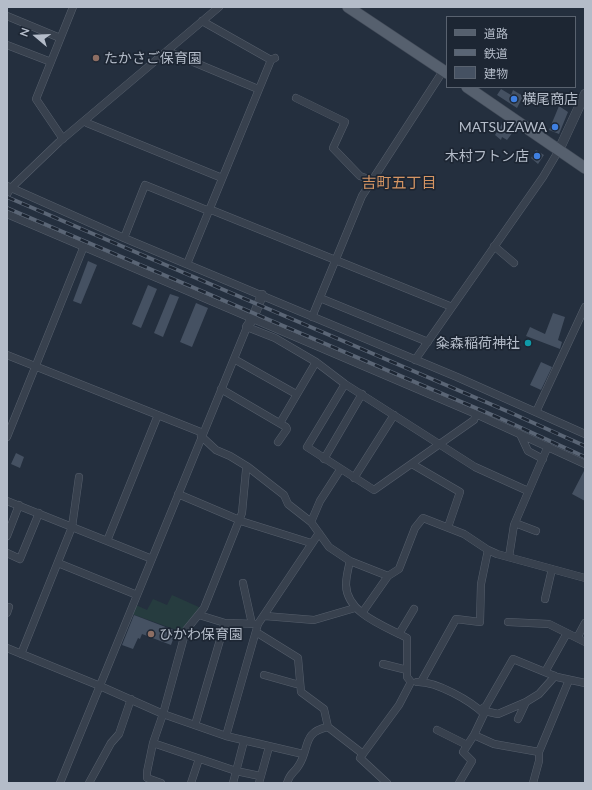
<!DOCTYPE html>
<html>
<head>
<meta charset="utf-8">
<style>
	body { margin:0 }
	#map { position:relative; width:592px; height:790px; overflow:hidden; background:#242f3e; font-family:Lato,"Noto Sans JP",sans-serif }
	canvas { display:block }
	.frame { position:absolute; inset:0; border:8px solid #b4bcc9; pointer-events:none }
	.legend { position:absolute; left:446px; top:16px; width:130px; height:72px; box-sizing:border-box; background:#1d2633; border:1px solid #59626f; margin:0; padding:5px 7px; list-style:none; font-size:12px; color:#b4bcc9 }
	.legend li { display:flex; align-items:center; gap:8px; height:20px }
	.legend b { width:20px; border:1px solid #59626f }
	.north { position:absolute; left:16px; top:16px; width:40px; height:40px; -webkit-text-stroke:3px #1d2633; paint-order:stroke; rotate:289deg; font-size:11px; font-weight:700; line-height:16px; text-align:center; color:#b4bcc9 }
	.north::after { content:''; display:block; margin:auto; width:14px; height:18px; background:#b4bcc9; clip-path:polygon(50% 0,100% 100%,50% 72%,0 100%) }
</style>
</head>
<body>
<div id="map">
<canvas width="592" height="790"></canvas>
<div class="frame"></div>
<ul class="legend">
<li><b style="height:5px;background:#56606e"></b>道路</li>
<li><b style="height:5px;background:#5a6575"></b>鉄道</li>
<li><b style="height:11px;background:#455162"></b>建物</li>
</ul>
<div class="north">N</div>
</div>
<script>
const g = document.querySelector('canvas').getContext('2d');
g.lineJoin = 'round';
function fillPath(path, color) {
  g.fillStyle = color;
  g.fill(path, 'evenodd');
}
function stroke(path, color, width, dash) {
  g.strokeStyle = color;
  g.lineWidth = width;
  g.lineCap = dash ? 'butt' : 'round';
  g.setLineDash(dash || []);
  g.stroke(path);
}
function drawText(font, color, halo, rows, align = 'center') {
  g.font = font + ' Lato,"Noto Sans JP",sans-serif';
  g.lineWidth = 3.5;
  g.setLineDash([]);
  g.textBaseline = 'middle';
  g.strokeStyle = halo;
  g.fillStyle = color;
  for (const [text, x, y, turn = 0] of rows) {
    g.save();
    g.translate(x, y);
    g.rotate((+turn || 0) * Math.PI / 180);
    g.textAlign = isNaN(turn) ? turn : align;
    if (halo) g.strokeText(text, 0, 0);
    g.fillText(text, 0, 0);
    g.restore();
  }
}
fillPath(new Path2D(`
	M172,595L201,608L182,632L132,614L136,605L147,610L153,599L167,605Z`), '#263c3f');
fillPath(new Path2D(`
	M501,89L511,95L513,90L523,96L517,108L497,95Z
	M559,106L568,112L559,134L549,130Z
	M502,124L513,132L507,140L502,137L501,140L495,135Z
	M536,150L544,155L538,164L531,158Z
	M88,261L97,265L81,304L73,301Z
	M148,285L157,289L141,328L132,324Z
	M170,294L179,297L163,337L154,333Z
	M196,303L208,308L192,347L180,342Z
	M553,313L565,317L558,340L562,342L560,349L526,336L530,327L545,334Z
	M541,362L552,367L541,390L530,385Z
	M16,453L24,457L20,468L11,464Z
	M585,469V501L572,494Z
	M134,615L176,631L171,645L142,634L140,639L138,638L133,649L122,645Z`), '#455162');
const minor = new Path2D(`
	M7,16L60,38
	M202,21L271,60
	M7,45L51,62
	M167,51L258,89
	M296,98L345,122L333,148L360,176L371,180
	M85,121L87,123L222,178
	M63,139L36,99L73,7
	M7,186L124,238L457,377L585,434
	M7,194L11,188L59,142L219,7
	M209,209L452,307
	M7,214L476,414L585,464
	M124,238L145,185L209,211
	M494,246L514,263
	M187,264L271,60L275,58
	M320,298L428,342
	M312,317L362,196L443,71
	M7,355L203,433
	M234,359L296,394
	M415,360L543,177L559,150
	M345,384L307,447L374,490L474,420L476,414
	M221,389L286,427L287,429L278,442
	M536,412L585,307
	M280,423L316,362
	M520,434L528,451L543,459
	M201,436L216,450L230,456L248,467L284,495L288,504L311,522L329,547L350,561L388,576
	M7,437L84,246
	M324,459L362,394
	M412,464L460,492L448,527
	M354,478L394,415
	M178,494L244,522L311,543
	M7,501L152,559
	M311,522L320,501L340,470
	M515,523L536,531
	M7,536L19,505
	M107,541L158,415
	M7,553L20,559L39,513
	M509,557L514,525L548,446
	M350,561C348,569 346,577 346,585C347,614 385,626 407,638V677L411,682L399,705L360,758L387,783
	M58,563L137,595
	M243,583L252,624
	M545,599L552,569
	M7,613L9,607
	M362,613L388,576L399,569L415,528L423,518L464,534L488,550L497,554L585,578
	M199,615L225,623L258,624
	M265,616L314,620L355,608
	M508,622L549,624L585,642
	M256,632L298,658L301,692L324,709L328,727
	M399,634L414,609
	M577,638L585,623
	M7,648L100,686L163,714L226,736L303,754
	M21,654L72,527L79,477
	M383,664L407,670
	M545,672L567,633
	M264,675L296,684L300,683
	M417,682C436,681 471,701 484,714L474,735L463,752L472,761L459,783
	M421,682L456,619L480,622L481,584L488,550
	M480,710L486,706L513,659L557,677L585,683
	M480,710L498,714L526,702
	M518,719L526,702L539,694L555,676
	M195,725L225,623
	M437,730L467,745
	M474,735L494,744L539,752L569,680
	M226,736L258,624L319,533
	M153,743L236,771L260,776
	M60,783L247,327L275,338L316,362L345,384L475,467L528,491
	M89,783L111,743L119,734L131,699
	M161,783L147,778V772L153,743L163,714L186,630L204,608L242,513L246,470L248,467
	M191,783L199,759
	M233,783L244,741
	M259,783L269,747
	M287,783C291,771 294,774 299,765C310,748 302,732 328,727L363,754
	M533,783L539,761V752`);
const tertiary = new Path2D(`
	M559,150L585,94
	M247,327L253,318L262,295`);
const primary = new Path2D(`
	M348,7L447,73
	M467,87L585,168`);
stroke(minor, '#565f6c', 8);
stroke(tertiary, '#565f6c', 10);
stroke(primary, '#414a57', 12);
stroke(minor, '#38414e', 7);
stroke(tertiary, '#38414e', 9);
stroke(primary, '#56606e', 11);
const rail = new Path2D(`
	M7,197L509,412L585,446
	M7,208L504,420L585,457`);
stroke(rail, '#5a6575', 4);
stroke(rail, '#1d2633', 2.5, [8]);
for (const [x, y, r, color] of [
	[96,58,4,"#8d6e63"],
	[514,99,4,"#3f7fe0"],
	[555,127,4,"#3f7fe0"],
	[537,156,4,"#3f7fe0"],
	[528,343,4,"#0f9aa8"],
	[151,634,4,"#8d6e63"]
]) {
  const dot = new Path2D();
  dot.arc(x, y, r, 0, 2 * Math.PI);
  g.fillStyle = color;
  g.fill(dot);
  stroke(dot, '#1d2633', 1.5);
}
drawText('14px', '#b4bcc9', '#1d2633', [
	["たかさご保育園",104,58],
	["横尾商店",522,99],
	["MATSUZAWA",547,127,"right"],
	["木村フトン店",529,156,"right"],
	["粂森稲荷神社",520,343,"right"],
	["ひかわ保育園",159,634]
], 'left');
drawText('15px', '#d59563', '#1d2633', [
	["吉町五丁目",399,183]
]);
</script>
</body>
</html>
